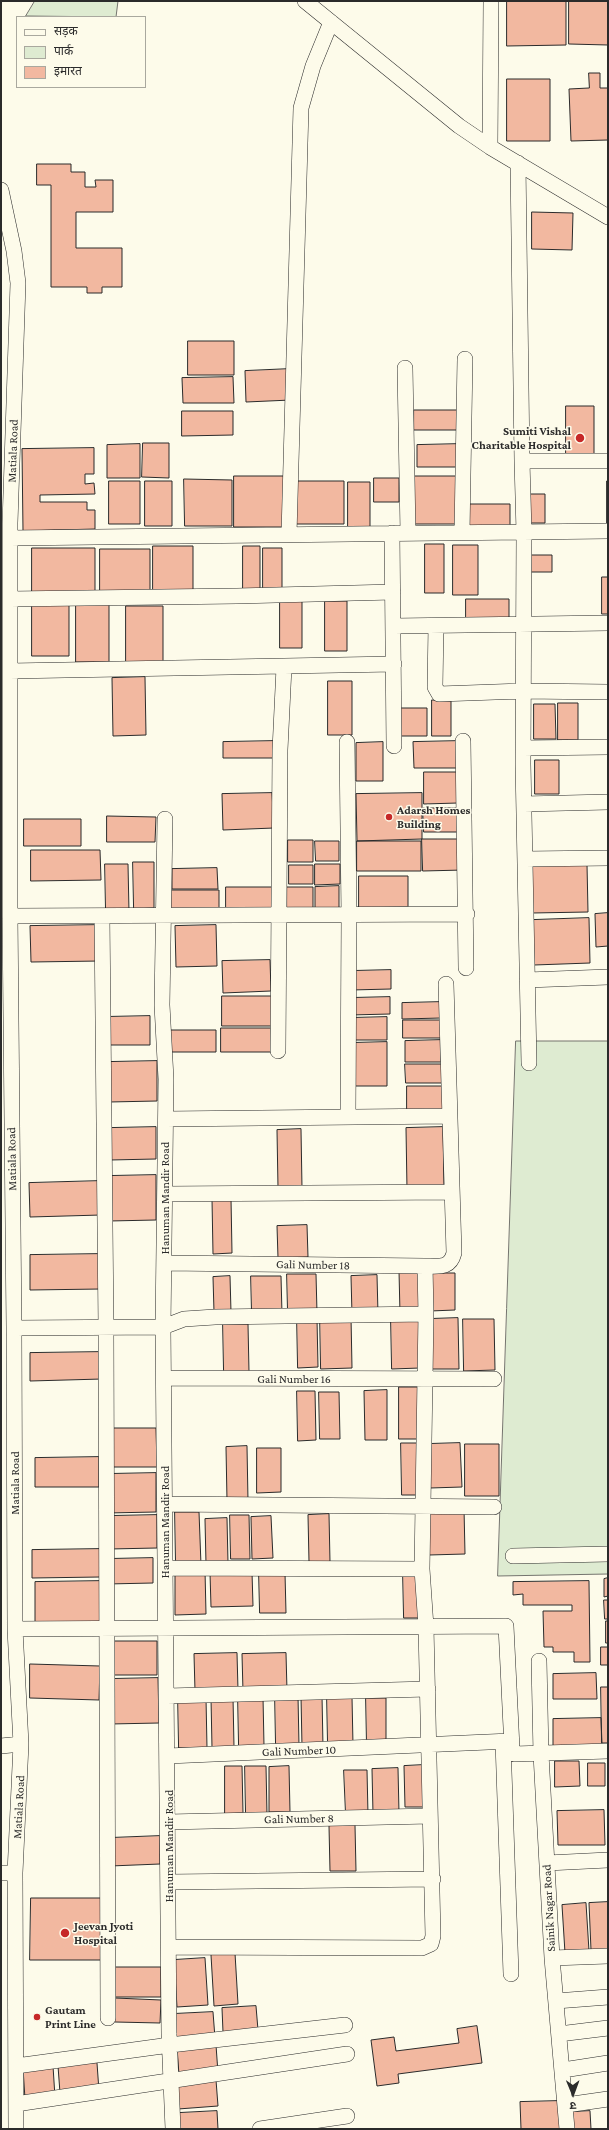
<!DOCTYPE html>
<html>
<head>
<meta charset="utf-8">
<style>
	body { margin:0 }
	#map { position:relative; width:609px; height:2130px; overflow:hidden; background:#fdfbea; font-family:"Crimson Pro","Noto Sans Devanagari",serif }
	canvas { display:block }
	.frame { position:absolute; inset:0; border:2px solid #2b2b2b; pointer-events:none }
	.legend { position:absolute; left:16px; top:16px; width:130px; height:72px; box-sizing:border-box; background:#fdfbea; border:1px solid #a9a89e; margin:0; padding:5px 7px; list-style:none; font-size:12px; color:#2b2b2b }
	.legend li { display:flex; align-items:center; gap:8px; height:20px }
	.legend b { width:20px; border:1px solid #a9a89e }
	.north { position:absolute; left:553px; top:2074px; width:40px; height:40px; -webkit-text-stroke:3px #fdfbea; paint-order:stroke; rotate:179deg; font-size:11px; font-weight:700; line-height:16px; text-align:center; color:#2b2b2b }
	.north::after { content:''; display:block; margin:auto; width:14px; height:18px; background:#2b2b2b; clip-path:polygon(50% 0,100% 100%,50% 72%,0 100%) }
</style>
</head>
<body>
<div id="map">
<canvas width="609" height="2130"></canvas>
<div class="frame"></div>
<ul class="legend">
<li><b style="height:5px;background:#fdfbea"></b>सड़क</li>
<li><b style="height:11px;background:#deebd1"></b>पार्क</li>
<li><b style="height:11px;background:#f2b8a0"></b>इमारत</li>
</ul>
<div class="north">उ</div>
</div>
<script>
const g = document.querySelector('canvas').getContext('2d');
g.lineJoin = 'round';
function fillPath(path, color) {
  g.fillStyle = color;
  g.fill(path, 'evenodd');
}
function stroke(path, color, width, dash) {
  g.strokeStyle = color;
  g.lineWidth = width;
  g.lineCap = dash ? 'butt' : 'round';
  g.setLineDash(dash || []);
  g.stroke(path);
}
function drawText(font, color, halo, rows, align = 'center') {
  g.font = font + ' "Crimson Pro",serif';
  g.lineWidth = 3;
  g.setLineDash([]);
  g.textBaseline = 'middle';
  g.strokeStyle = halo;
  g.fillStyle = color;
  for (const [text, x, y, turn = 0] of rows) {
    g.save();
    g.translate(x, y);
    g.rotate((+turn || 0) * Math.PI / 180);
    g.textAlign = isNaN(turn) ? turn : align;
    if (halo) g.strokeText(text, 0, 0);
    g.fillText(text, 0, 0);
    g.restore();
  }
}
const green = new Path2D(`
	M35,1H118L116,17L26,16Z
	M516,1041H608V1574L498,1576Z`);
fillPath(green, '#deebd1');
stroke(green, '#74746e', 1);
const building = new Path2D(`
	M507,1H566V45L507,46Z
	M569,1H608V45L569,44Z
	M589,73H600V88H608V140L571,141L569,89L589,88Z
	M507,79H550V141H507Z
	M37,164H71V172H85V187H96L95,180H113V212H76V248H122V287H102V293H87V287H51V185H37Z
	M532,212L573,213L572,250L532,249Z
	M188,341H234V375H188Z
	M290,369L291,400L246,402L245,371Z
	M233,377L234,403H183L182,378Z
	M566,406H594V458H566Z
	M414,410H459V430H414Z
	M182,411H233V435L182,436Z
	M143,443H169V478L142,477Z
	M140,444V478H107V445Z
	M460,444V467H417V445Z
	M94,448V474H85V484L94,483L95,494L40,495V502H87V510H95V529L23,531L22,449Z
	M234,476H285V527H234Z
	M413,476H460L459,524H413Z
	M374,478H399V502H374Z
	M184,479L232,480V526H185Z
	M109,481H140V524H109Z
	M145,481H172V526H145Z
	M296,481H344V524H295Z
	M607,481H608V529H607Z
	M348,482H370V528H348Z
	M530,494H545V523H530Z
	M465,504H510V526H465Z
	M425,544H444V593H425Z
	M453,545H478V595H453Z
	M153,546H193V595L153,596Z
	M243,546H260V590H243Z
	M32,548H95V595H32Z
	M263,548H282V591H263Z
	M100,549H150V596H100Z
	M530,555H552V572H529Z
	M602,577H608V614H602Z
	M280,599H302V648H280Z
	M466,599H509V619H466Z
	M32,601H69V656H32Z
	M325,601H347V651H325Z
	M76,602H109V662H76Z
	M126,606H163V663H126Z
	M145,677L146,735L113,736L112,678Z
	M328,681H352V735H328Z
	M432,700L451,701V736H432Z
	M558,703H578V740H558Z
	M534,704H555L556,739H534Z
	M396,708H427V736H395Z
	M274,741V758H223V742Z
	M459,741V768H414L413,742Z
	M383,742V781H356V743Z
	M535,760H559V794H535Z
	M424,772H458V803L424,804Z
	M272,793L274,828L223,830L222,794Z
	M422,793V839L357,841L356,794Z
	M423,808H460V832H424Z
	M107,816L156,817L155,842H107Z
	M24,819H81V846H24Z
	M422,839H464V870L423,871Z
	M288,840H313V862H288Z
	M315,841H339V861H316Z
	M357,841H421V871H357Z
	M31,850H100L101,880L31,881Z
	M133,862H154V908L134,909Z
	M105,864H128L129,912L106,913Z
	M315,864H340V884L315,885Z
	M587,864L588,912L532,913L531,865Z
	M289,865H313V884H289Z
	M217,868L218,889H172V869Z
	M359,876H408V907L359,908Z
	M339,886V909L315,910V887Z
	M226,887H275V912H226Z
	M287,887H313V909L287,910Z
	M171,890H219V912L171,913Z
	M608,913V946L596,947L595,914Z
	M589,918L590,963L534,965L533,920Z
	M99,925L100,961L31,962L30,926Z
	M216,925L217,966L176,967L175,926Z
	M270,960L271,991L223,993L222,961Z
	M391,970V989L351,990V971Z
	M222,996H272V1026H222Z
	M390,997V1014L350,1015V998Z
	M441,1002V1018L402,1019V1003Z
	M150,1016V1045H103V1017Z
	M387,1017V1040H349V1018Z
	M403,1020H442V1038H403Z
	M221,1028H271L272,1052H221Z
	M167,1030H216V1052H167Z
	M441,1040V1062H405V1041Z
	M387,1042V1086H351L350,1043Z
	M157,1061V1101L109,1102L108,1062Z
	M405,1064H443V1083H406Z
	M407,1086H443V1110H407Z
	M156,1127V1159L110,1160V1128Z
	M443,1127L444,1189L407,1190L406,1128Z
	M301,1129L302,1188H278L277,1130Z
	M156,1175V1220L109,1221L108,1176Z
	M100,1181L101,1215L30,1217L29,1183Z
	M231,1198L232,1253L213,1254L212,1199Z
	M307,1225L308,1257L278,1258L277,1226Z
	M100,1254L101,1289L30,1290V1255Z
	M420,1270L421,1313L400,1314L399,1271Z
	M429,1273H455V1310L430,1311Z
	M287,1274H316L317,1313H288Z
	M377,1275L378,1314L352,1315L351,1276Z
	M230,1276L231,1312H214L213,1277Z
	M251,1276H281L282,1314H252Z
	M320,1317H351L352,1368L321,1369Z
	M458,1318L459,1369H430L429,1319Z
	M297,1319H317L318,1367L298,1368Z
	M463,1319H494L495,1370L464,1371Z
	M391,1320H419L420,1368L392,1369Z
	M223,1324H248L249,1372L224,1373Z
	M101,1352L102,1379L30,1381V1353Z
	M399,1387H421V1439H399Z
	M387,1390V1440H365L364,1391Z
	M297,1391H315L316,1440L298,1441Z
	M319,1392H339L340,1439H320Z
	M107,1428H156L157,1467H107Z
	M401,1443H421L422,1495H402Z
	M460,1443L462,1487L430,1488L428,1444Z
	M465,1444H499V1496H465Z
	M247,1446L248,1501H227L226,1447Z
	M257,1448H281V1492L257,1493Z
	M99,1457V1487H35V1458Z
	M156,1473V1512L107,1513V1474Z
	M464,1508L465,1554L429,1555L428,1509Z
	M175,1512H199L201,1565L176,1566Z
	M329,1514L330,1562H309L308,1515Z
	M157,1515V1548L109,1549V1516Z
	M230,1515H249L250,1559H231Z
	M271,1516L273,1558L252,1559L251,1517Z
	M227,1518L228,1563L206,1564L205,1519Z
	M100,1549V1577L32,1578V1550Z
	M153,1558V1583L107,1584V1559Z
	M205,1570L206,1614L175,1615V1571Z
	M252,1572L253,1606L211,1607L210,1573Z
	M259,1573H285L286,1613H260Z
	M403,1574H419V1618H404Z
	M608,1578V1596L604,1597V1579Z
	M102,1581V1622H35V1582Z
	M589,1581L590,1662H574V1652H553V1647H544L543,1611H572V1605H523V1594L513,1595V1582Z
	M604,1600H608V1619H605Z
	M606,1621H608V1643H606Z
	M110,1641H157V1675H110Z
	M601,1647H608V1665H601Z
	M237,1653L238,1690L195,1691L194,1654Z
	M286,1653L287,1691L243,1692L242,1654Z
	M30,1664L100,1666L99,1700L30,1698Z
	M596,1673L597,1699H553V1674Z
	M158,1678L159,1723L110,1724L109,1679Z
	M601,1687H608V1743H602Z
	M322,1695L323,1747H302L301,1696Z
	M275,1696H298L299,1746L276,1747Z
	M233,1697L234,1747L212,1748L211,1698Z
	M238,1697H263L264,1746L239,1747Z
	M327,1697H352L353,1745L328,1746Z
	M178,1698H206L207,1748H179Z
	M366,1698H386V1748H367Z
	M601,1718L602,1745L553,1746V1719Z
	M555,1761H579L580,1786L555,1787Z
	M588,1763H605V1786H588Z
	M423,1765L424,1807H405L404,1766Z
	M225,1766H242L243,1813L225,1814Z
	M245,1766H266L267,1815L246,1816Z
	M289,1766L290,1812H269V1767Z
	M398,1768L399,1813L373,1814L372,1769Z
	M344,1770H367L368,1815H346Z
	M604,1810L605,1845H558L557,1811Z
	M355,1825L356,1871H330L329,1826Z
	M160,1836V1864L110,1866L109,1838Z
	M31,1898H101V1960H30Z
	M608,1902V1949L591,1950L589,1903Z
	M586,1903L589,1951L565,1953L562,1905Z
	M235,1953L238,2004L214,2006L211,1955Z
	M205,1958L208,2005L177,2007L174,1960Z
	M111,1967H161V1997H111Z
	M115,1998L161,2000L160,2023L115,2022Z
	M256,2006L258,2030L223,2032L222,2008Z
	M213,2012L215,2038L174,2041L173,2014Z
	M477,2026L482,2063L398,2074L399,2083L377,2086L371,2040L394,2037L396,2051L459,2043L457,2029Z
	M216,2045L218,2073L179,2075L177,2047Z
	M97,2063L99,2091L60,2093L58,2066Z
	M53,2066L55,2097L25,2099L23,2068Z
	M216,2080L218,2106L178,2109L177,2082Z
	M558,2101L560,2129H521L520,2102Z
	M217,2111L218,2129H180L179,2113Z
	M590,2111L591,2129H573L572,2112Z`);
fillPath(building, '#f2b8a0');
stroke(building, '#2b2b2b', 1);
const street = new Path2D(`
	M305,1L459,126L490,147L608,217
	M490,147L491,1
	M518,163L522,461L524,532L523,764L529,1063
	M1,190L14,251L18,283L10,523V916L14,1328L15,1629L21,1744L15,1873L16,2129
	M405,368L408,533
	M522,461H608
	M462,532L465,359
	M392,533L394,746
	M289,534L301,108L313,66L331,22
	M10,538L608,531
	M10,599L237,596L393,592
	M394,626L608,623
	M436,626L435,687L439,694L523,691L608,692
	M10,671L394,664
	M463,741L466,968
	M347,742L349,915L348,1117
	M523,748L608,747
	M524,804L608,802
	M165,819L162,1005L166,1079L163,1327L169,2034L173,2129
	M525,859L608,858
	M10,916L467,914
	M102,916L106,1327L108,2018
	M527,980L608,977
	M278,1051L280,750L284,667
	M166,1119L449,1116
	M165,1194L451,1192
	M165,1263L425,1266C439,1266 450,1269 454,1253L446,984
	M14,1328L163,1327L184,1319L215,1317L426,1314
	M164,1378L494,1379
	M166,1504L494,1507
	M513,1556L608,1554
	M165,1568L422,1569
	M15,1629L506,1626L512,1748L514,1754L608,1751
	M539,1661L541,1754L552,1958L567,2129
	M167,1696L428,1689
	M503,1742L511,1974
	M1,1746L21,1744
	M168,1756L511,1741
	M168,1822L430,1816
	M547,1863L608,1860
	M1,1873H15
	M169,1882L433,1879
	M169,1947L422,1948L431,1944L433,1936L426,1627L422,1569L426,1314L425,1266
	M552,1958L608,1956
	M556,2001L608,1997
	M559,2034L608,2028
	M16,2066L170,2045L345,2025
	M563,2070L608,2063
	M16,2104L347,2054
	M566,2105L608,2099
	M260,2129L347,2116`);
stroke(street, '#2b2b2b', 16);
stroke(street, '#fdfbea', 15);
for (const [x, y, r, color] of [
	[580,438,5,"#c62828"],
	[389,817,4,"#c62828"],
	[65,1933,5,"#c62828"],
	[37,2017,4,"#c62828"]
]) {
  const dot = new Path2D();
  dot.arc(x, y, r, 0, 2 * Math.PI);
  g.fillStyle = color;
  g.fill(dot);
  stroke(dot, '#fdfbea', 1.5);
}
drawText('bold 12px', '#2b2b2b', '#fdfbea', [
	["Sumiti Vishal",571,431,"right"],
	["Charitable Hospital",571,445,"right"],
	["Adarsh Homes",397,810],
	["Building",397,824],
	["Jeevan Jyoti",74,1926],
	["Hospital",74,1940],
	["Gautam",45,2010],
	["Print Line",45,2024]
], 'left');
drawText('12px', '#2b2b2b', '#fdfbea', [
	["Matiala Road",13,451,-88],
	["Matiala Road",12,1159,-91],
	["Hanuman Mandir Road",165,1198,-90],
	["Gali Number 18",313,1265,1],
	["Gali Number 16",294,1379],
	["Matiala Road",15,1483,-90],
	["Hanuman Mandir Road",165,1522,-90],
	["Gali Number 10",299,1751,-2],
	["Matiala Road",19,1807,-87],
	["Gali Number 8",299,1819,-1],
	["Hanuman Mandir Road",169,1846,-90],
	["Sainik Nagar Road",549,1908,-93]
]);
</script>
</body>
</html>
